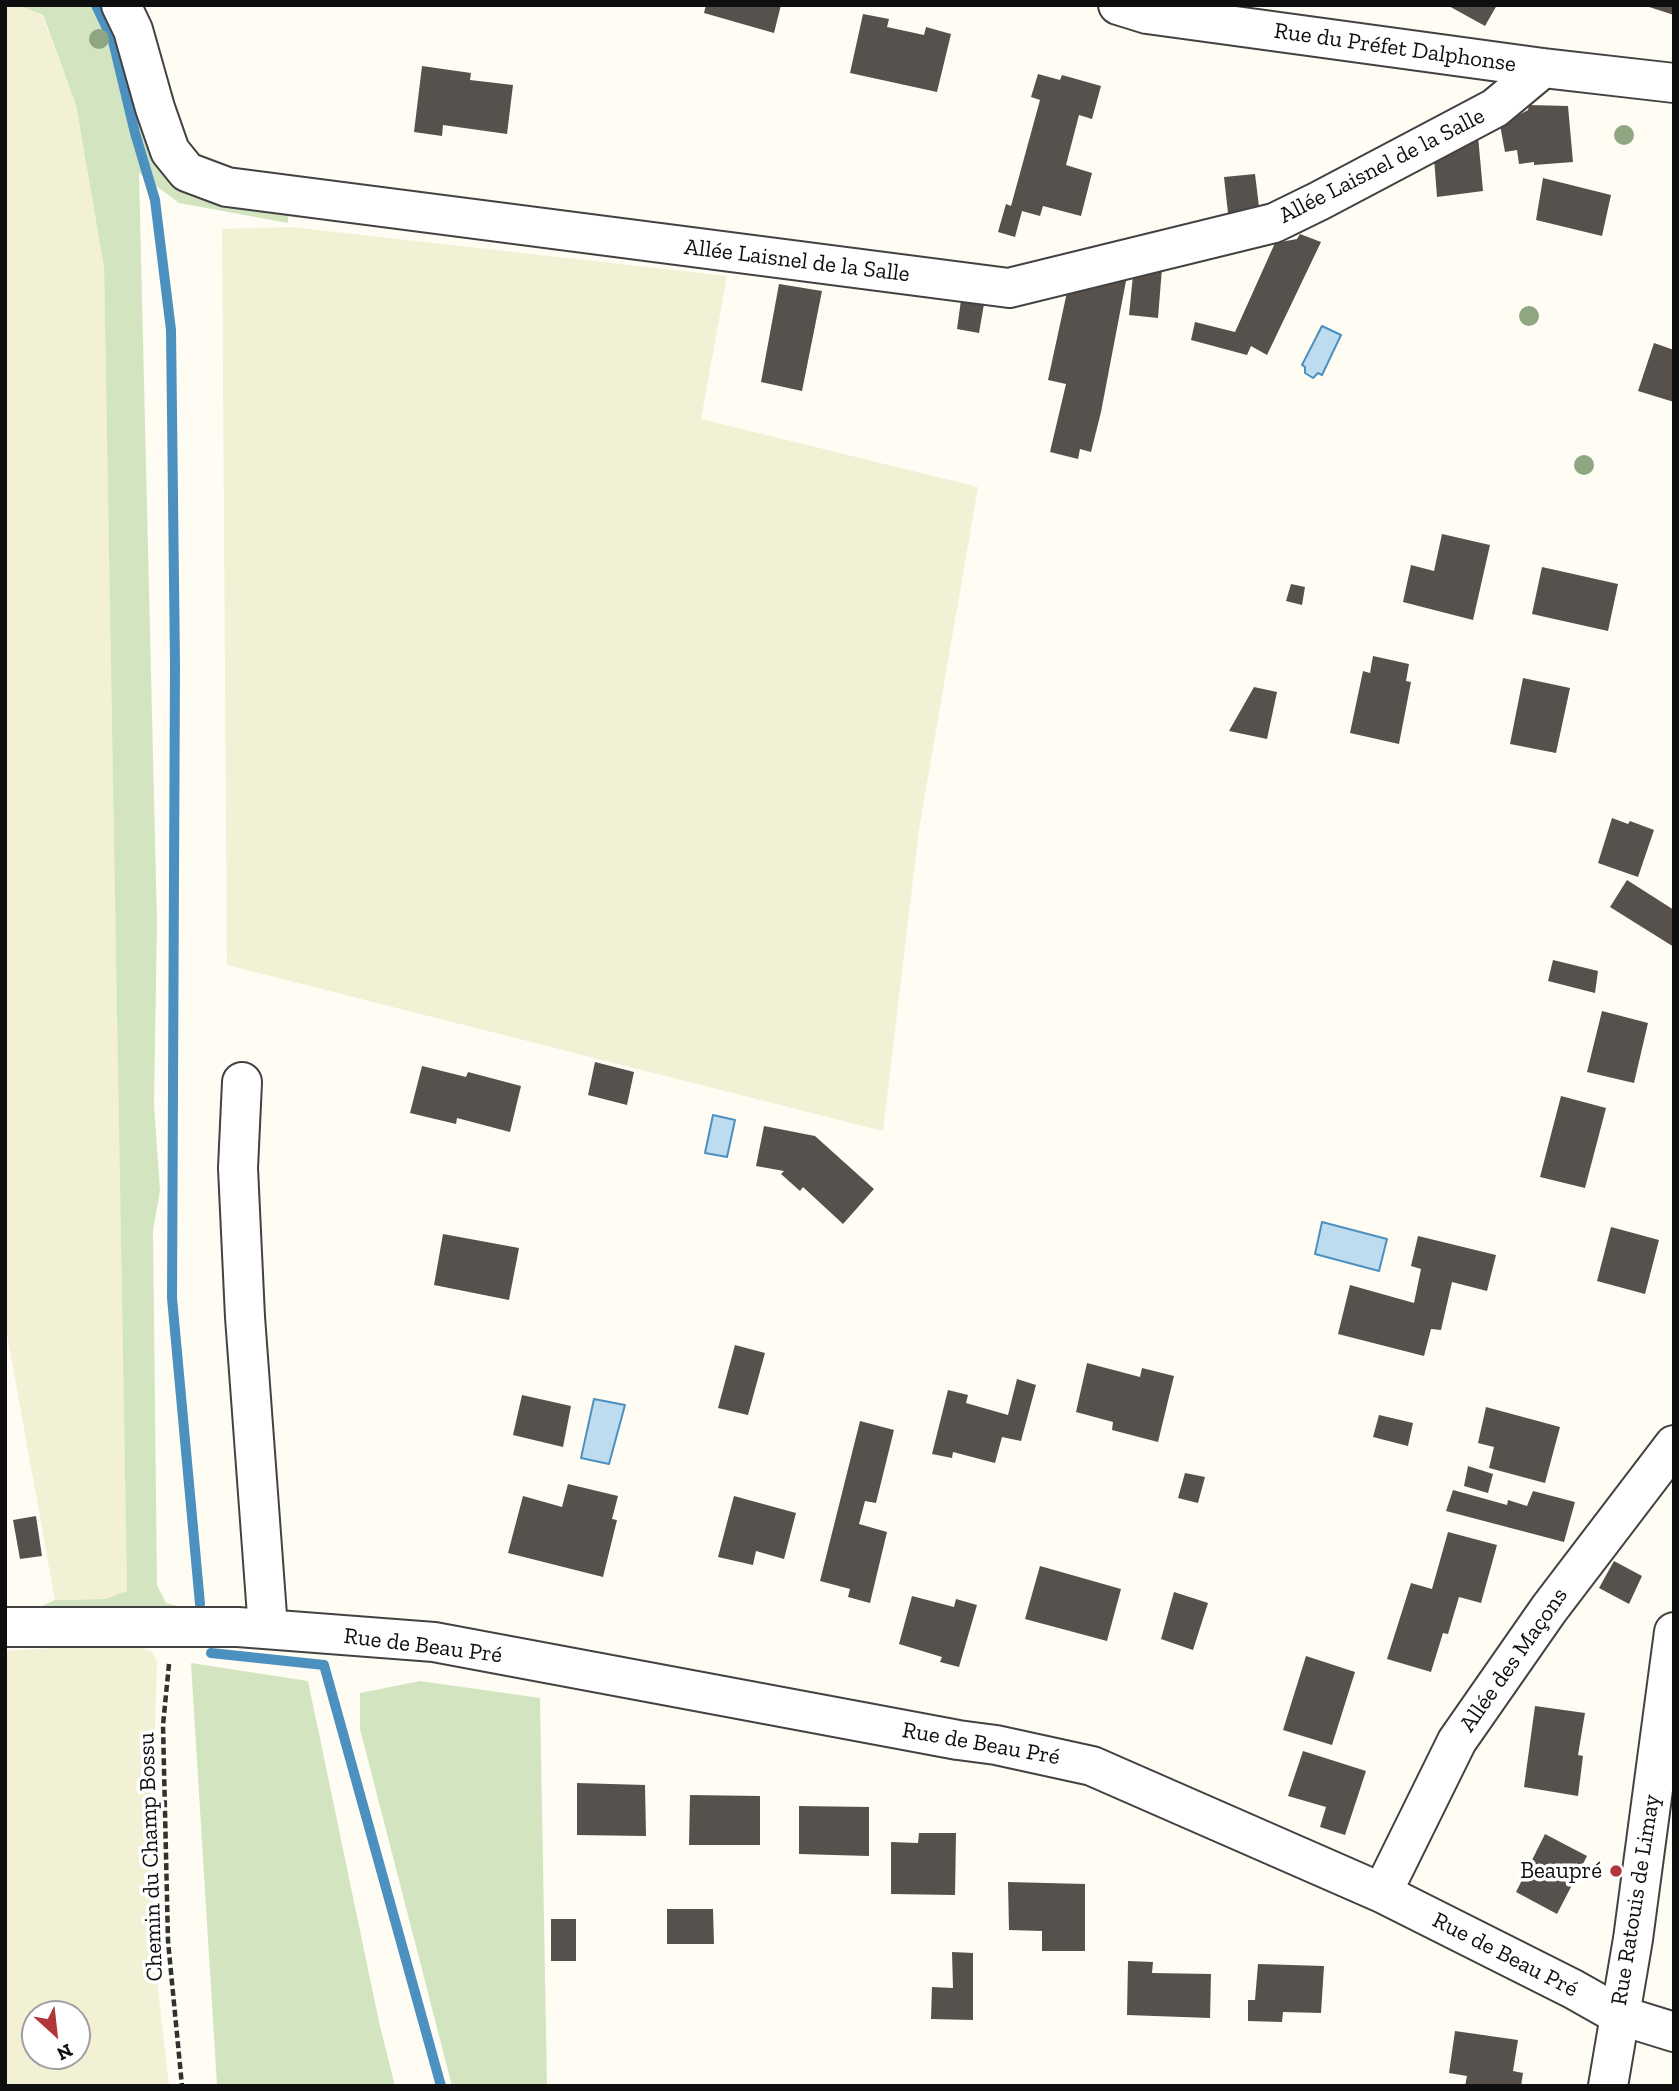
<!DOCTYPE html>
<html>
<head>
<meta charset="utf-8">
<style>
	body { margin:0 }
	#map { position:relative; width:1679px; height:2091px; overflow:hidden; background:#fefcf3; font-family:"Zilla Slab",serif }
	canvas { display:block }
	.frame { position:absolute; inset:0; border:7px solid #0f0f0f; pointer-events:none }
	.north { position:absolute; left:21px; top:2000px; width:70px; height:70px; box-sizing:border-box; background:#fff; border:2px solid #9f9f9f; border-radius:50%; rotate:153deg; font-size:19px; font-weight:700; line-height:28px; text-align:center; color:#0f0f0f }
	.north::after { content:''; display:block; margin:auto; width:24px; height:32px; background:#b1363a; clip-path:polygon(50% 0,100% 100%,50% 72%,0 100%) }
</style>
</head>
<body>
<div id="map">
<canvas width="1679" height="2091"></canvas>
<div class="frame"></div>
<div class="north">N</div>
</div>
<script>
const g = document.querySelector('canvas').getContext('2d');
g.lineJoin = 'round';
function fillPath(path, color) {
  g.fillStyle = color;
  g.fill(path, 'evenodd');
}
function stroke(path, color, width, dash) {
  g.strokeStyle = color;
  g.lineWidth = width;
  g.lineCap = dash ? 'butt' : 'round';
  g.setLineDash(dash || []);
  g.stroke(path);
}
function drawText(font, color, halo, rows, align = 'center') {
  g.font = font + ' "Zilla Slab",serif';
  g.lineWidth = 7;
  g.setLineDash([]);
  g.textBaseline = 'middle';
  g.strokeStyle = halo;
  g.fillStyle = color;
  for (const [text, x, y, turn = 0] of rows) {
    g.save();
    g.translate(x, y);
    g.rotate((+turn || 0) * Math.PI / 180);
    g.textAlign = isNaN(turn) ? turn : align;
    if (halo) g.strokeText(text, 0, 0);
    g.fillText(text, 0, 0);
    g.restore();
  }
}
fillPath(new Path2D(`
	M5,5H17L42,15L76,105L104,267L127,1592L106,1599L55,1600L5,1323Z
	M291,227L727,276L701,419L978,487L919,829L883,1131L227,965L222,229Z
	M130,1643L151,1651L157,1661L155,1727L153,1946L169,2086H5V1651ZM35,2014H77V2056H35Z`), '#f2f0d5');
fillPath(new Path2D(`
	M17,5H106L151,146L288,212V223L179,203L139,173L157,923L154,1104L160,1191L153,1230L157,1585L166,1603L193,1610H33L55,1600L106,1599L127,1591L104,267L76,105L43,15Z
	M191,1663L308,1681L379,2022L395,2086H217Z
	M420,1681L540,1698L547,2086H452L360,1729V1693Z`), '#d3e5c0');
const water = new Path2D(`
	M1322,326L1341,335L1322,375L1318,373L1313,378L1305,373V367L1302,365Z
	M713,1115L735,1120L727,1157L705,1153Z
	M1322,1222L1387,1239L1379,1271L1315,1254Z
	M594,1399L625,1405L609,1464L581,1458Z`);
fillPath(water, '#bddcf0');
stroke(water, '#4c90bf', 2);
stroke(new Path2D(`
	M96,5L113,41L135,133L155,200L171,330L175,665L172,1298L200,1604
	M211,1653L324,1665L441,2086`), '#4c90bf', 10);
fillPath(new Path2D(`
	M706,5H781L774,33L704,13Z
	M1447,5H1497L1485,26Z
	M1646,5H1674V15L1646,6Z
	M863,14L889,19L887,27L924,35L926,27L951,34L937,92L850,73Z
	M422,66L471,73L470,80L513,85L507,134L443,125L442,136L414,132Z
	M1038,74L1060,80L1062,75L1101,86L1092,119L1079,115L1066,165L1092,173L1081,216L1043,206L1040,216L1022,211L1015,237L998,232L1006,204L1011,206L1040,100L1031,97Z
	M1529,105L1568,106L1573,162L1534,165V162L1519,164L1517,150L1505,152L1500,125L1528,110Z
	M1478,136L1483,191L1437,197L1434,158Z
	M1255,174L1260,215L1229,222L1224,177Z
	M1543,178L1611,195L1602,236L1536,220Z
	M1300,234L1321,242L1267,355L1251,346L1247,355L1191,340L1195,322L1235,332L1275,243L1297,239Z
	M1134,265L1162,268L1158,318L1129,315Z
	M1105,279L1126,281L1101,412L1091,452L1080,449L1078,459L1050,452L1066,384L1048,380L1067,292Z
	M779,284L822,291L802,391L761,382Z
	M961,300L984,304L979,333L957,329Z
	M1654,343L1674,350V402L1638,391Z
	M1442,534L1490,545L1473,620L1403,602L1411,565L1434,571Z
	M1542,567L1618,584L1608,631L1532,614Z
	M1291,584L1305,587L1302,605L1286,601Z
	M1373,656L1409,664L1406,681L1411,682L1399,744L1350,733L1363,671L1370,673Z
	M1523,678L1570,688L1556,753L1510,744Z
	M1254,687L1277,692L1267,739L1229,731Z
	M1612,818L1628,824L1630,821L1654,830L1638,877L1598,863Z
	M1627,880L1674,910V947L1610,907Z
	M1553,960L1598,971L1595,993L1548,981Z
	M1602,1011L1648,1023L1634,1083L1587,1072Z
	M595,1062L634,1072L627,1105L588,1095Z
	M422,1066L466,1077L468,1072L521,1086L510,1132L457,1118L456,1124L410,1113Z
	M1561,1096L1606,1108L1585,1188L1540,1177Z
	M764,1126L815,1136L874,1189L843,1224L803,1187L800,1191L781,1174L784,1171L756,1166Z
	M1611,1227L1659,1240L1645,1294L1597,1281Z
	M443,1234L519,1248L509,1300L434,1285Z
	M1418,1236L1496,1255L1487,1291L1452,1282L1441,1330L1431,1329L1424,1356L1338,1334L1350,1285L1414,1303L1421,1269L1411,1266Z
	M735,1345L765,1353L748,1415L718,1408Z
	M1087,1363L1140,1377L1142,1368L1174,1376L1158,1442L1112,1430L1113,1422L1076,1412Z
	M1017,1379L1036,1385L1021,1441L1002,1437L995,1463L953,1452L952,1458L932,1454L948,1390L968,1395L966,1403L1008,1415Z
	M522,1395L571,1406L563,1447L513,1435Z
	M1486,1407L1560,1427L1545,1483L1489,1468L1494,1447L1478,1443Z
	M1379,1415L1413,1423L1408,1446L1373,1437Z
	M860,1421L894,1430L876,1503L865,1501L859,1524L887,1532L870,1603L848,1597L850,1589L820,1581Z
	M1468,1466L1493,1474L1488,1493L1464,1486Z
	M1185,1473L1205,1477L1198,1503L1178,1498Z
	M568,1484L618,1496L612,1519L617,1520L603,1577L508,1553L523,1496L562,1507Z
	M1453,1490L1507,1505L1508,1500L1527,1506L1533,1491L1575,1502L1564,1542L1446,1511Z
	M734,1496L796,1513L784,1559L756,1551L753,1565L718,1557Z
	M36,1516L42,1556L20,1559L13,1520Z
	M1448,1532L1497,1545L1481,1603L1459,1597L1448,1634L1443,1633L1431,1672L1387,1659L1411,1583L1432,1589Z
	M1614,1561L1642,1576L1629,1604L1599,1588Z
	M1040,1566L1121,1589L1107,1641L1025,1619Z
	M1174,1592L1208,1603L1193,1650L1161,1639Z
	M912,1596L954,1607L956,1599L977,1605L959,1667L940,1662L942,1657L899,1644Z
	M1306,1656L1355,1672L1332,1745L1283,1730Z
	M1535,1706L1585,1713L1578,1755L1583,1756L1578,1796L1524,1787Z
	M1303,1751L1366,1771L1345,1835L1320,1827L1326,1807L1288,1796Z
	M577,1783L645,1785L646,1836L577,1835Z
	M690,1795L760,1796V1845H689Z
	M799,1806L869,1807V1856L799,1854Z
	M919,1833H956L955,1895L891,1894V1842L918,1843Z
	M1545,1834L1587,1856L1557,1914L1516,1892Z
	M1008,1882L1085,1884V1951H1042V1931L1009,1930Z
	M667,1909H713L714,1944H667Z
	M551,1919H576V1961H551Z
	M952,1952L973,1953V2020L931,2019L932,1987L953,1988Z
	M1128,1961L1153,1962L1152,1973L1211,1974L1210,2018L1127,2015Z
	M1258,1964L1324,1966L1321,2013L1283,2012L1282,2022L1248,2021V2000H1255Z
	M1455,2031L1518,2040L1513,2071L1523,2073L1521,2086H1465L1467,2076L1449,2073Z`), '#57514d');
const minor = new Path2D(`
	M121,5L133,30L155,108L170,151L187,172L227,187L1009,288L1274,223L1319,201L1495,108L1543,68
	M1118,5L1147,14L1543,68L1674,83
	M242,1082L238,1168L245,1317L268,1629
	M5,1627H238L434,1642L958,1740L996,1745L1092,1766L1382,1893L1573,1989L1619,2015L1674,2032
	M1382,1893L1457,1741L1549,1609L1674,1445
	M1608,2086L1633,1939L1674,1632`);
stroke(minor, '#424242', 42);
stroke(new Path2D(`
	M169,1664L163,1725L168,1941L182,2086`), '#313131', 4.5, [7, 3.5]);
stroke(minor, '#fff', 38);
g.fillStyle = '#8ea782';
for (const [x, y] of [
	[99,39],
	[1624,135],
	[1529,316],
	[1584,465]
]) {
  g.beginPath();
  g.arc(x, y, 10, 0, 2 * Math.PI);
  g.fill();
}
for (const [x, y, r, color] of [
	[1616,1871,7,"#b1363a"]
]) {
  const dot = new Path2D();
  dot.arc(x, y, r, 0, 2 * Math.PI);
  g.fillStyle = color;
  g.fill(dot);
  stroke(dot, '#fff', 2.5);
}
drawText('23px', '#0f0f0f', '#fff', [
	["Rue du Préfet Dalphonse",1395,48,8],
	["Allée Laisnel de la Salle",1382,166,-27],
	["Allée Laisnel de la Salle",797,261,7],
	["Rue de Beau Pré",423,1646,7],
	["Allée des Maçons",1514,1660,-55],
	["Rue de Beau Pré",981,1744,10],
	["Chemin du Champ Bossu",151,1857,-92],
	["Rue Ratouis de Limay",1636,1900,-81],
	["Rue de Beau Pré",1505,1955,27]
]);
drawText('23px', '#0f0f0f', '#fff', [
	["Beaupré",1602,1871]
], 'right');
</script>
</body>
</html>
